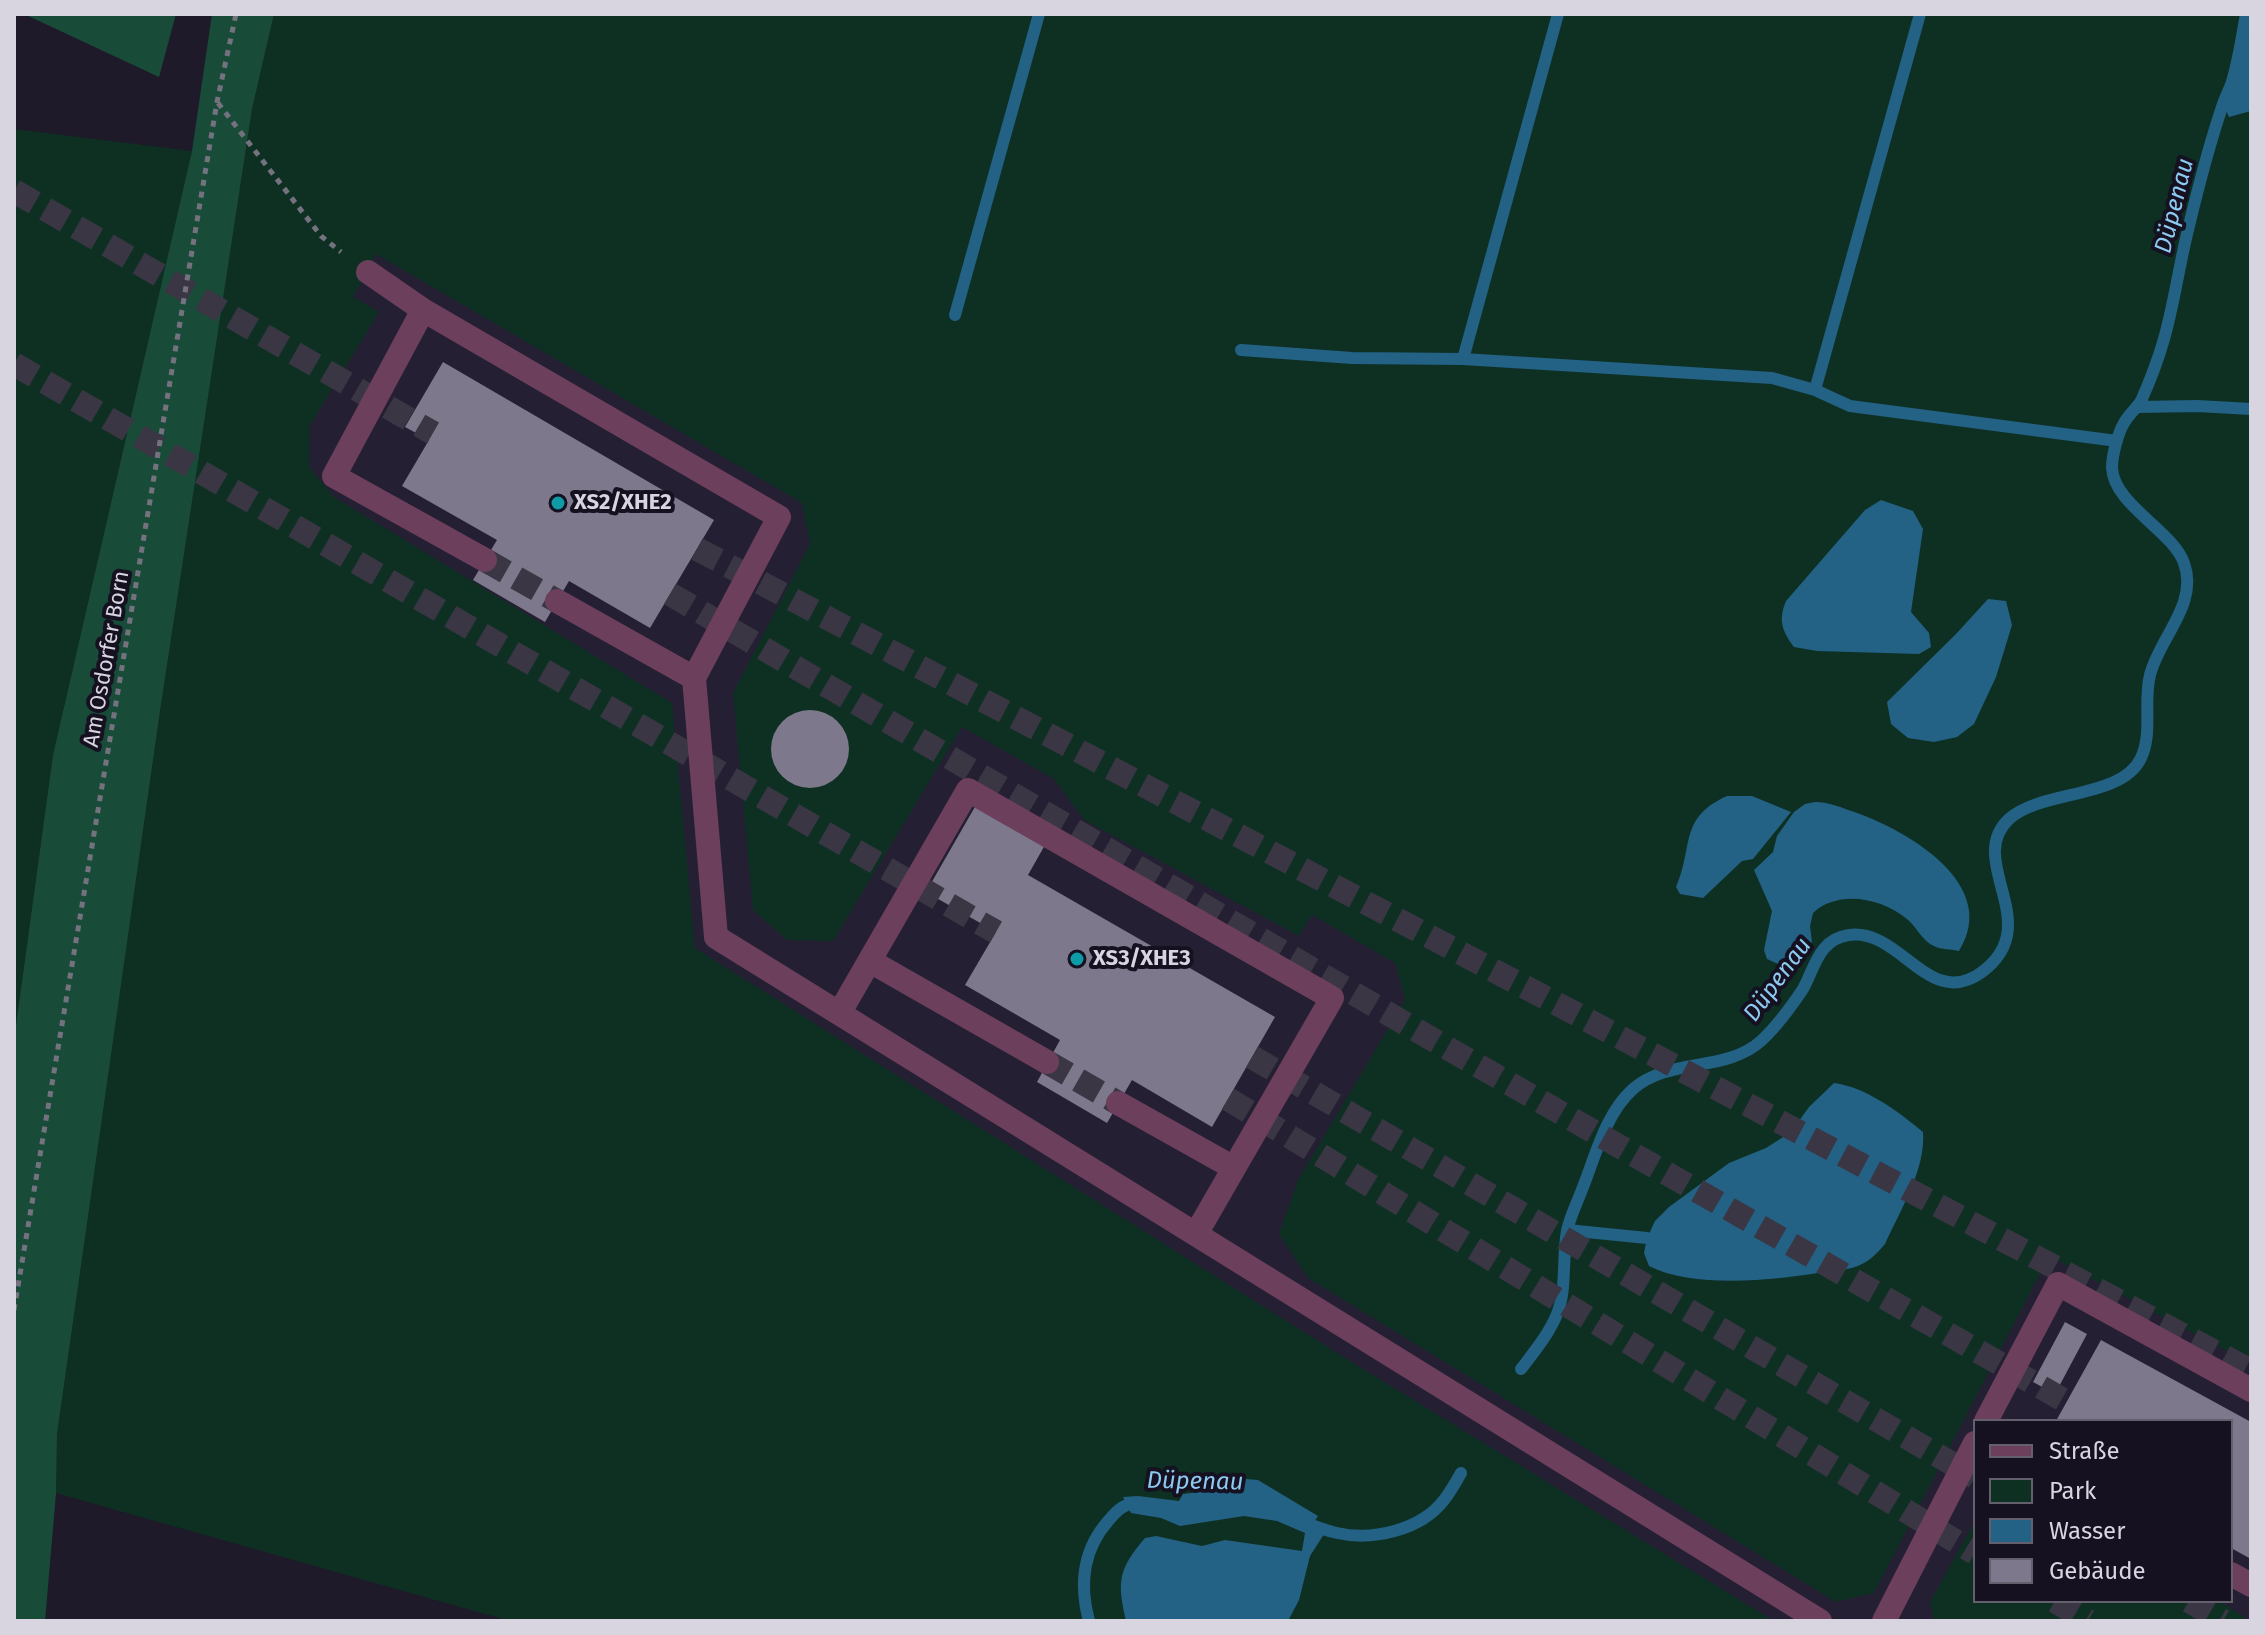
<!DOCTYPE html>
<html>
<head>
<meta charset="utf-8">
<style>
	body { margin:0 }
	#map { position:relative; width:2265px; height:1635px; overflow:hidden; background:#1e1a29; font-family:"Fira Sans",sans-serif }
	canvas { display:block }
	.frame { position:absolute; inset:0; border:16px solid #d8d5e0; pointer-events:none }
	.legend { position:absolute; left:1973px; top:1419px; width:260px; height:184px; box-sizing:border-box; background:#151120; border:2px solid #635f6d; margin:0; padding:10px 14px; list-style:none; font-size:24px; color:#d8d5e0 }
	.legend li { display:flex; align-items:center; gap:16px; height:40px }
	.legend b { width:40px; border:2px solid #635f6d }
</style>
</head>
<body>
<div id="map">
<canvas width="2265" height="1635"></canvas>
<div class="frame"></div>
<ul class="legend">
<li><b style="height:10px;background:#6c3f5c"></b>Straße</li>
<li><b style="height:22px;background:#0e3023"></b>Park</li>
<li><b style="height:22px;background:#236185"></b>Wasser</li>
<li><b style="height:22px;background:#7d788c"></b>Gebäude</li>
</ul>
</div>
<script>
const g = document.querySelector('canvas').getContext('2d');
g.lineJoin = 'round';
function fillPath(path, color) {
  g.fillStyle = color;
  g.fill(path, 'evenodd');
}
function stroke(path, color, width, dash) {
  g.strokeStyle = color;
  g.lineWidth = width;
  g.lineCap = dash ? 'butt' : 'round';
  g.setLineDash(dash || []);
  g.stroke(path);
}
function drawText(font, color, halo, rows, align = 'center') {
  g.font = font + ' "Fira Sans",sans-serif';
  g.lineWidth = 8;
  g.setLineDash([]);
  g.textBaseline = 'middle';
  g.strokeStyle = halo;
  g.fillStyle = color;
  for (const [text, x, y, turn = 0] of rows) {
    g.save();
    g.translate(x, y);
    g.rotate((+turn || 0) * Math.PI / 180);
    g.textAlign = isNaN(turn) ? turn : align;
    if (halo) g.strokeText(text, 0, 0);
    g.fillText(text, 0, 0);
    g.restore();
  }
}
fillPath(new Path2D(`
	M376,253L2251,1263V1621H1657L272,776L295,396ZM1975,1421H2231V1601H1975Z`), '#251f34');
fillPath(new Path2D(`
	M274,14H2251V1364L2049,1256L1874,1593L1836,1602L1308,1278L1279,1234L1298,1180L1405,1000L1395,963L1312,915L1299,936L1084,820L1054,779L962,727L833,941L787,940L753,910L733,693L810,544L802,503L376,254L353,297L379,312L310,425L309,467L334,497L672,703L695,948L1345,1358L1774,1621H510L56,1493L57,1434L160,711L252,109Z
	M14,129L192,151L53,755L14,1040Z
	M1975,1521V1601H2219L2251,1621H1934L1930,1602Z`), '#0e3023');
fillPath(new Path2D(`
	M24,14H176L159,77Z
	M212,14H274L252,109L160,711L57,1434L56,1493L45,1621H14V1040L53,755L192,151Z`), '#194c38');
fillPath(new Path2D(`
	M2246,14H2251V111L2229,117L2223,104L2233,82Z
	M1881,500L1913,511L1923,529L1911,612L1929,633L1931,647L1919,654L1817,651L1794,647C1782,631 1778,620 1786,601L1865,510Z
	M1988,599L2006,601L2012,625L1996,677L1974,724L1957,737L1934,742L1908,738L1891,724L1887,702L1956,634Z
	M1727,796H1752L1791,812L1753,859L1742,861L1703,898L1680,894L1676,887C1694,847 1678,818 1727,796Z
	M1815,802C1830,802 1842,808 1857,813C1908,831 2001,885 1959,951C1952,949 1941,950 1934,946C1923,942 1916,926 1907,919C1882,898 1838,889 1813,913L1810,926L1812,942L1801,959L1789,969L1767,959L1764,950L1772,911L1754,870L1773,852L1777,836L1794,812L1805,804Z
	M1834,1083C1866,1087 1899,1112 1923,1132C1926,1169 1900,1211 1885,1244C1878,1252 1871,1260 1862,1264C1851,1270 1837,1270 1825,1272C1776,1280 1694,1289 1649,1266L1644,1253L1647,1238L1655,1221L1669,1207L1729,1163L1766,1148L1791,1132L1809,1107Z
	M1234,1478L1258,1480L1318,1516L1312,1525L1326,1531L1310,1556L1299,1600L1288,1621H1126C1117,1581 1118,1570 1145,1538L1156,1536L1202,1546L1225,1540L1302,1551L1305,1533L1277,1521L1244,1516L1180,1526L1161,1518L1131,1513L1123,1497L1138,1496L1179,1501L1183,1494L1213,1490Z`), '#236185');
stroke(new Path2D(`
	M955,315L1039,14
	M1241,350L1352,358L1463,359L1772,378L1815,390L1850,406L2117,441
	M1463,359L1558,14
	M1815,390L1920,14
	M2138,407L2197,406L2251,409
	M1567,1230L1647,1238
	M1521,1369C1534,1352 1549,1334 1557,1314C1567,1290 1562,1257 1567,1231C1570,1216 1578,1201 1583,1187C1596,1154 1606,1113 1633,1089C1669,1057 1727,1073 1762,1040C1778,1025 1791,1007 1803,989C1815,967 1819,939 1849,935C1901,928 1929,1011 1982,972C2047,924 1964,861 2009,819C2040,790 2122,799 2141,758C2153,733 2143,702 2150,675C2159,638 2199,604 2184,563C2172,530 2114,505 2112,468C2112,455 2118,433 2124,423C2129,414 2136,409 2141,401C2150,381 2158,360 2164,339C2174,304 2179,266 2188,230C2198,188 2209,145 2223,104C2226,95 2231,87 2233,78C2239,57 2242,35 2246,14
	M1296,1519C1309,1524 1323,1530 1337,1533C1373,1541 1421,1530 1444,1500C1451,1491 1456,1482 1461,1473
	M1089,1621C1079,1584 1083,1549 1109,1520C1119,1508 1125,1503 1141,1503`), '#236185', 12);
fillPath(new Path2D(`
	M443,362L714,520L650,628L569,581L545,622L473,580L497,540L402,486L429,440L405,427Z
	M771 749a39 39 0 1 1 78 0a39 39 0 1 1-78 0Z
	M976,805L1045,845L1028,875L1275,1017L1212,1127L1132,1080L1107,1123L1037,1082L1060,1040L965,985L996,932L926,892Z
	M2065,1322L2087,1334L2055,1394L2033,1382Z
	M2101,1340L2251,1422V1559L2231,1548V1421H2056Z`), '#7d788c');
stroke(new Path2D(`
	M14,191L433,433
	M14,364L996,932
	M697,549L2251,1371
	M485,560L557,601
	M670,594L1442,1045L2067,1402
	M1252,1057L1975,1477
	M1047,1062L1118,1103
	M1228,1099L1975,1553
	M2055,1601L2088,1621
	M2189,1601L2223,1621`), '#3a3644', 24, [24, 12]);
stroke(new Path2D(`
	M218,103L321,236L341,252
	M14,1310L217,102L236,14`), '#75727f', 5, [6, 6]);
stroke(new Path2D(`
	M368,272L423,310L779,517L694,678L716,937L1820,1621
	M423,310L334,476L485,560
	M557,601L694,678
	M870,961L1047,1062
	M840,1012L968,790L1332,998L1196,1234
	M1118,1103L1234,1168
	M1986,1421L2058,1284L2251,1390
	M2231,1574L2251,1585
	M1884,1621L1975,1443`), '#6c3f5c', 24);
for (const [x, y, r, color] of [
	[558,503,8,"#0f9aa8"],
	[1077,959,8,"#0f9aa8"]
]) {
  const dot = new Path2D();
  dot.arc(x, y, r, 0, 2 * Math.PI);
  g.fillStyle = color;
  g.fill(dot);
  stroke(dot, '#151120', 3);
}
drawText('bold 22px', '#d8d5e0', '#151120', [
	["XS2/XHE2",574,503],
	["XS3/XHE3",1093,959]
], 'left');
drawText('22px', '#d8d5e0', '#151120', [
	["Am Osdorfer Born",107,659,-80]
]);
drawText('italic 24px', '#8ec9f1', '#151120', [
	["Düpenau",2175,206,-76],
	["Düpenau",1778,980,-54],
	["Düpenau",1195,1482,1]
]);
</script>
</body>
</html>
